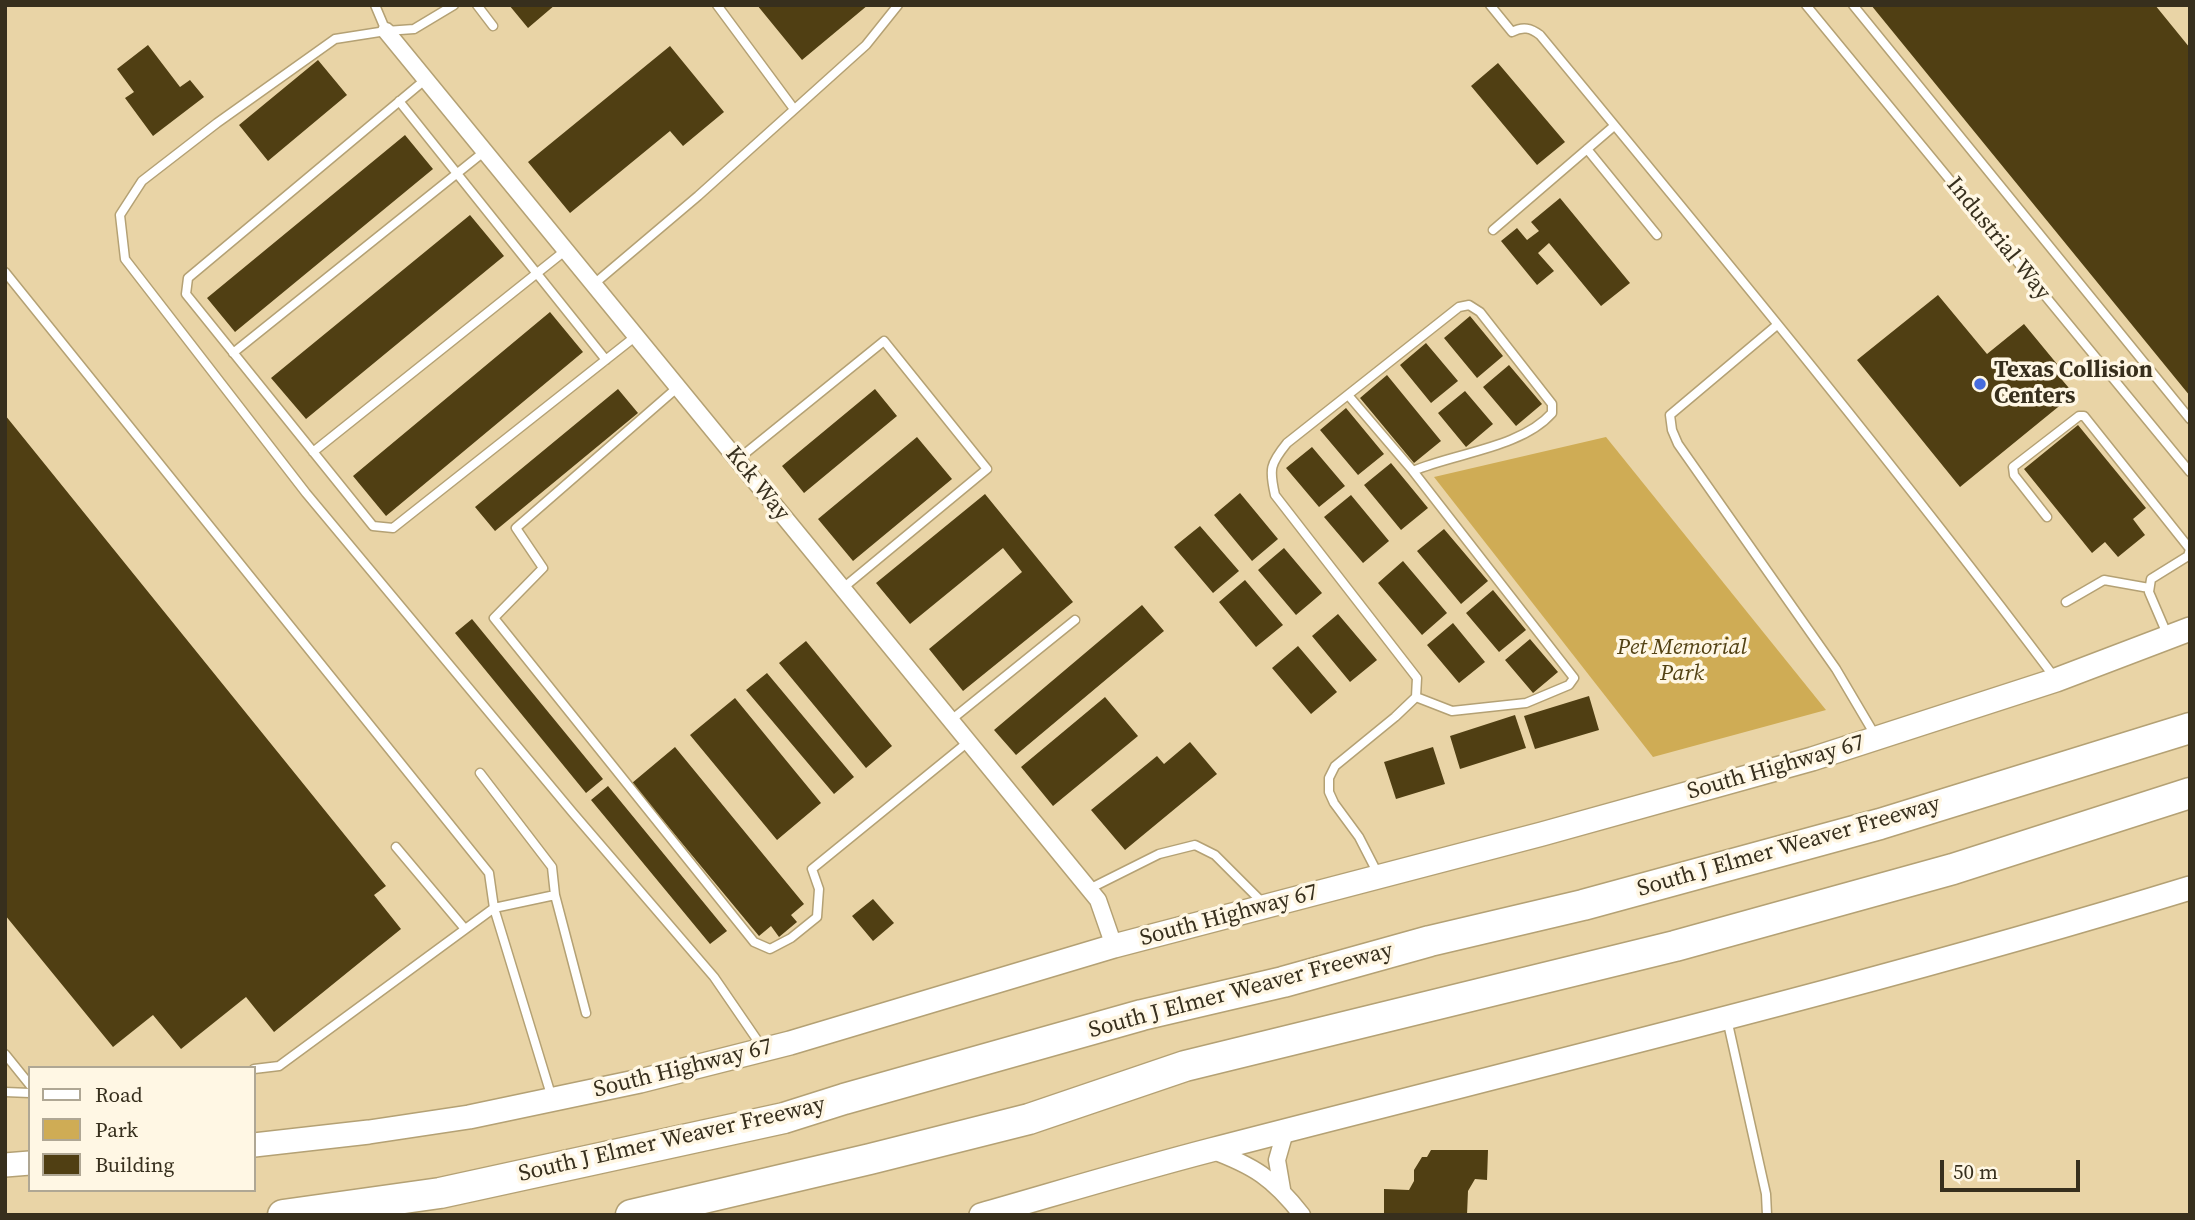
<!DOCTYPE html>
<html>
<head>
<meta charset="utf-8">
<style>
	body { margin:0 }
	#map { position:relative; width:2195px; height:1220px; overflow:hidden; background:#e9d4a6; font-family:"Source Serif 4",serif }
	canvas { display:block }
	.frame { position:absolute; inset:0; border:7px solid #372f1d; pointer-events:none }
	.legend { position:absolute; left:28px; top:1066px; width:228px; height:126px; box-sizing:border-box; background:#fff7e4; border:2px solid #afa794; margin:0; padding:9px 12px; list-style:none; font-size:21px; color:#372f1d }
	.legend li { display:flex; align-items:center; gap:14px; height:35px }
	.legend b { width:35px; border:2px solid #afa794 }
	.scale { position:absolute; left:1940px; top:1160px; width:140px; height:32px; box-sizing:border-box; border:4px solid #372f1d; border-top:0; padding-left:9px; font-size:21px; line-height:24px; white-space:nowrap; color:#372f1d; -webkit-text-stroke:5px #fff7e4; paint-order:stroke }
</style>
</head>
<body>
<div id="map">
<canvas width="2195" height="1220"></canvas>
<div class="frame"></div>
<ul class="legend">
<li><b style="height:9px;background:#fff"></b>Road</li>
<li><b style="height:19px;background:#cfac55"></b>Park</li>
<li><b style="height:19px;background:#503f13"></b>Building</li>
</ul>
<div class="scale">50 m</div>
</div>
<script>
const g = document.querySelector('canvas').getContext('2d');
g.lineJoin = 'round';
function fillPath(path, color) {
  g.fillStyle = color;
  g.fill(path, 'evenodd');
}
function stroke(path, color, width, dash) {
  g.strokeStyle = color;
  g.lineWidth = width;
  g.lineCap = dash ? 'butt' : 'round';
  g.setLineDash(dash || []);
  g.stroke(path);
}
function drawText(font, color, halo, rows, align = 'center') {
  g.font = font + ' "Source Serif 4",serif';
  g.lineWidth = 7;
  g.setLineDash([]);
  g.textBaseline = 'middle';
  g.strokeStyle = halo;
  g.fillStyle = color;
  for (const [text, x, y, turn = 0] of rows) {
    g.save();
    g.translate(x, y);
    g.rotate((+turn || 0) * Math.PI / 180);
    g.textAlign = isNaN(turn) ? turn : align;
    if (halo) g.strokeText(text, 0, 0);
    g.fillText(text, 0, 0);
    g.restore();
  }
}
fillPath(new Path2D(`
	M1606,437L1826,710L1653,757L1434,477Z`), '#cfac55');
fillPath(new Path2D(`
	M509,5H555L528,28Z
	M757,5H868L802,60Z
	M1871,5H2155L2190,48V396Z
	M148,45L180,87L190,80L204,97L153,136L125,98L134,92L117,69Z
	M670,46L724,112L683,146L670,131L570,213L528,162Z
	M318,60L347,95L268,161L239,125Z
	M1498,63L1565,142L1537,165L1471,86Z
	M405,135L433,169L235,332L207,298Z
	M1560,198L1630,283L1601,306L1549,243L1538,253L1554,271L1537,285L1501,241L1517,228L1527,240L1539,231L1531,222Z
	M470,215L504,256L306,419L271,378Z
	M1938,295L1987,354L2024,324L2057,364L2052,368L2074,394L1960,487L1857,360Z
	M550,312L583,352L386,516L353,476Z
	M1470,316L1503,356L1477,378L1444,338Z
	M1426,343L1458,381L1431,403L1400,365Z
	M1509,365L1542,404L1516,426L1483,387Z
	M1387,375L1441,441L1414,463L1360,398Z
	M618,389L638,413L495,531L475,507Z
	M875,389L897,416L804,493L782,466Z
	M1465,391L1493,424L1466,447L1438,413Z
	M1346,408L1384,454L1358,475L1320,430Z
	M5,415L386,886L374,895L401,929L274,1032L246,997L181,1049L153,1015L113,1047L5,915Z
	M2078,425L2146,508L2133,519L2145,535L2118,557L2105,542L2092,553L2024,469Z
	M917,437L952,479L853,561L818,519Z
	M1312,447L1345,486L1319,507L1286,468Z
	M1391,463L1428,508L1401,530L1364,485Z
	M1240,493L1278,539L1252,561L1214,515Z
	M985,494L1073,602L963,691L929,649L1022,572L1003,548L910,624L876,583Z
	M1351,495L1389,541L1363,563L1324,517Z
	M1200,526L1239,571L1213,593L1174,547Z
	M1444,529L1488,581L1461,604L1417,551Z
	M1284,548L1322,593L1296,615L1258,570Z
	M1403,561L1447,613L1422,635L1378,583Z
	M1245,580L1283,625L1256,647L1219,602Z
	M1493,590L1526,630L1499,652L1466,613Z
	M1142,605L1164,631L1016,755L994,730Z
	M1338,614L1377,660L1350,682L1312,636Z
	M472,619L603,779L586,793L455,633Z
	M1453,623L1485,662L1459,683L1427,645Z
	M1530,639L1558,672L1533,693L1505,660Z
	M806,641L892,746L866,768L779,663Z
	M1298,646L1337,692L1311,714L1272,668Z
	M767,673L854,777L834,794L746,690Z
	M1589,696L1599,730L1535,749L1524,716Z
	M1105,697L1138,736L1053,806L1021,767Z
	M735,698L821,803L777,840L690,735Z
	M1515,715L1526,748L1460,769L1450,736Z
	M1190,742L1217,774L1125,850L1091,810L1157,756L1164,764Z
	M675,747L804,904L791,915L797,922L779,937L771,926L759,936L632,783Z
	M1433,747L1445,784L1396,799L1384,762Z
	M608,786L727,931L710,944L591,800Z
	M873,899L894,923L873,941L852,916Z
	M1431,1150H1488L1487,1180L1475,1179L1468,1191L1467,1215H1384V1189L1409,1190L1414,1181V1170L1422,1157H1427Z`), '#503f13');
const service = new Path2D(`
	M375,5L386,31
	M454,5L414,29L386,31L335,39L217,123L142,181L120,215L125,259L306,493L573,813L714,977L762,1047
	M477,5L493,26
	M717,5L794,109
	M1490,5L1512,32C1523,26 1531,28 1540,35C1715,247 1890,458 2055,678
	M1806,5L2190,472
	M1853,5L2190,419
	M426,79L188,278L186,294L373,526L393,528L636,336
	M399,101L606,360
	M1587,149L1657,235
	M1493,230L1614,126
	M5,272L489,873L494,908L552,1098
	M594,284L698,196L866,45L898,5
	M1777,325L1670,415L1672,430L1678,444L1836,669L1875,735
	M233,353L485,151
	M678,387L516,528L543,568L494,618L754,942L770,949L791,938L817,917L819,889L812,869L968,742
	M1348,395L1413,471
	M313,452L566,250
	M737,460L884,341L987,469L843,588
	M2047,517L2014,475L2013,467L2079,416H2084L2190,549L2188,556L2151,579L2149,592L2167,634
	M2066,602L2104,580L2149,588
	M951,720L1075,620
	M396,847L465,929
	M1378,874L1359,837L1334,803L1329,792V778L1335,766L1395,717L1416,697L1417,678L1275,495C1269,469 1270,464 1287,443L1459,307L1469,305L1480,312L1552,404V413C1521,448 1455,453 1413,471L1574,678L1569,685L1526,703L1452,711L1416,697
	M1089,889L1159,854L1195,845L1215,855L1264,904
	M555,895L586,1013
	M1727,1019L1766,1194L1767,1215
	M5,1054L30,1085
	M254,1069L279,1066L494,908L555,895L552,867L480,773
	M5,1092L30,1093`);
const minor = new Path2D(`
	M386,31L1098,900L1114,946
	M1211,1150C1254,1166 1273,1178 1302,1215
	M1282,1189L1277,1160L1285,1132`);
const secondary = new Path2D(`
	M254,1145L369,1132L469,1117L640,1081L790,1043L1114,946L1542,834L1812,759L2056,680L2190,629
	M5,1165L30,1163
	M981,1215C1058,1193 1134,1170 1211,1150C1538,1065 1867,987 2190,888`);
const motorway = new Path2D(`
	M283,1215L440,1193L784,1118L844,1099L1142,1015L1283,982L1430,941L1583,905L1880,824L2190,728
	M631,1215L870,1159L1029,1119L1185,1066L1675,946L1953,869L2190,793`);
stroke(service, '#b4a174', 11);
stroke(minor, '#b4a174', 19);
stroke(secondary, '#b4a174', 26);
stroke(motorway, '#b4a174', 33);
stroke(service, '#fff', 8);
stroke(minor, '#fff', 16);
stroke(secondary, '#fff', 23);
stroke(motorway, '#fff', 30);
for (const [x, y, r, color] of [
	[1980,384,7,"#476cde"]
]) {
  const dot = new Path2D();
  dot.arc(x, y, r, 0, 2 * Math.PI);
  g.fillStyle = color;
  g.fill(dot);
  stroke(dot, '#fff7e4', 2.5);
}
drawText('23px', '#372f1d', '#fff7e4', [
	["Industrial Way",1998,239,51],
	["Kck Way",757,484,51],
	["South Highway 67",1776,768,-16],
	["South J Elmer Weaver Freeway",1789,847,-16],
	["South Highway 67",1229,916,-15],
	["South J Elmer Weaver Freeway",1241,991,-15],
	["South Highway 67",683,1069,-14],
	["South J Elmer Weaver Freeway",672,1140,-13]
]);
drawText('bold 23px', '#372f1d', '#fff7e4', [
	["Texas Collision",1994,371],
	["Centers",1994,397]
], 'left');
drawText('italic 23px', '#534214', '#fff7e4', [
	["Pet Memorial",1682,648],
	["Park",1682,674]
]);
</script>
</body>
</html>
